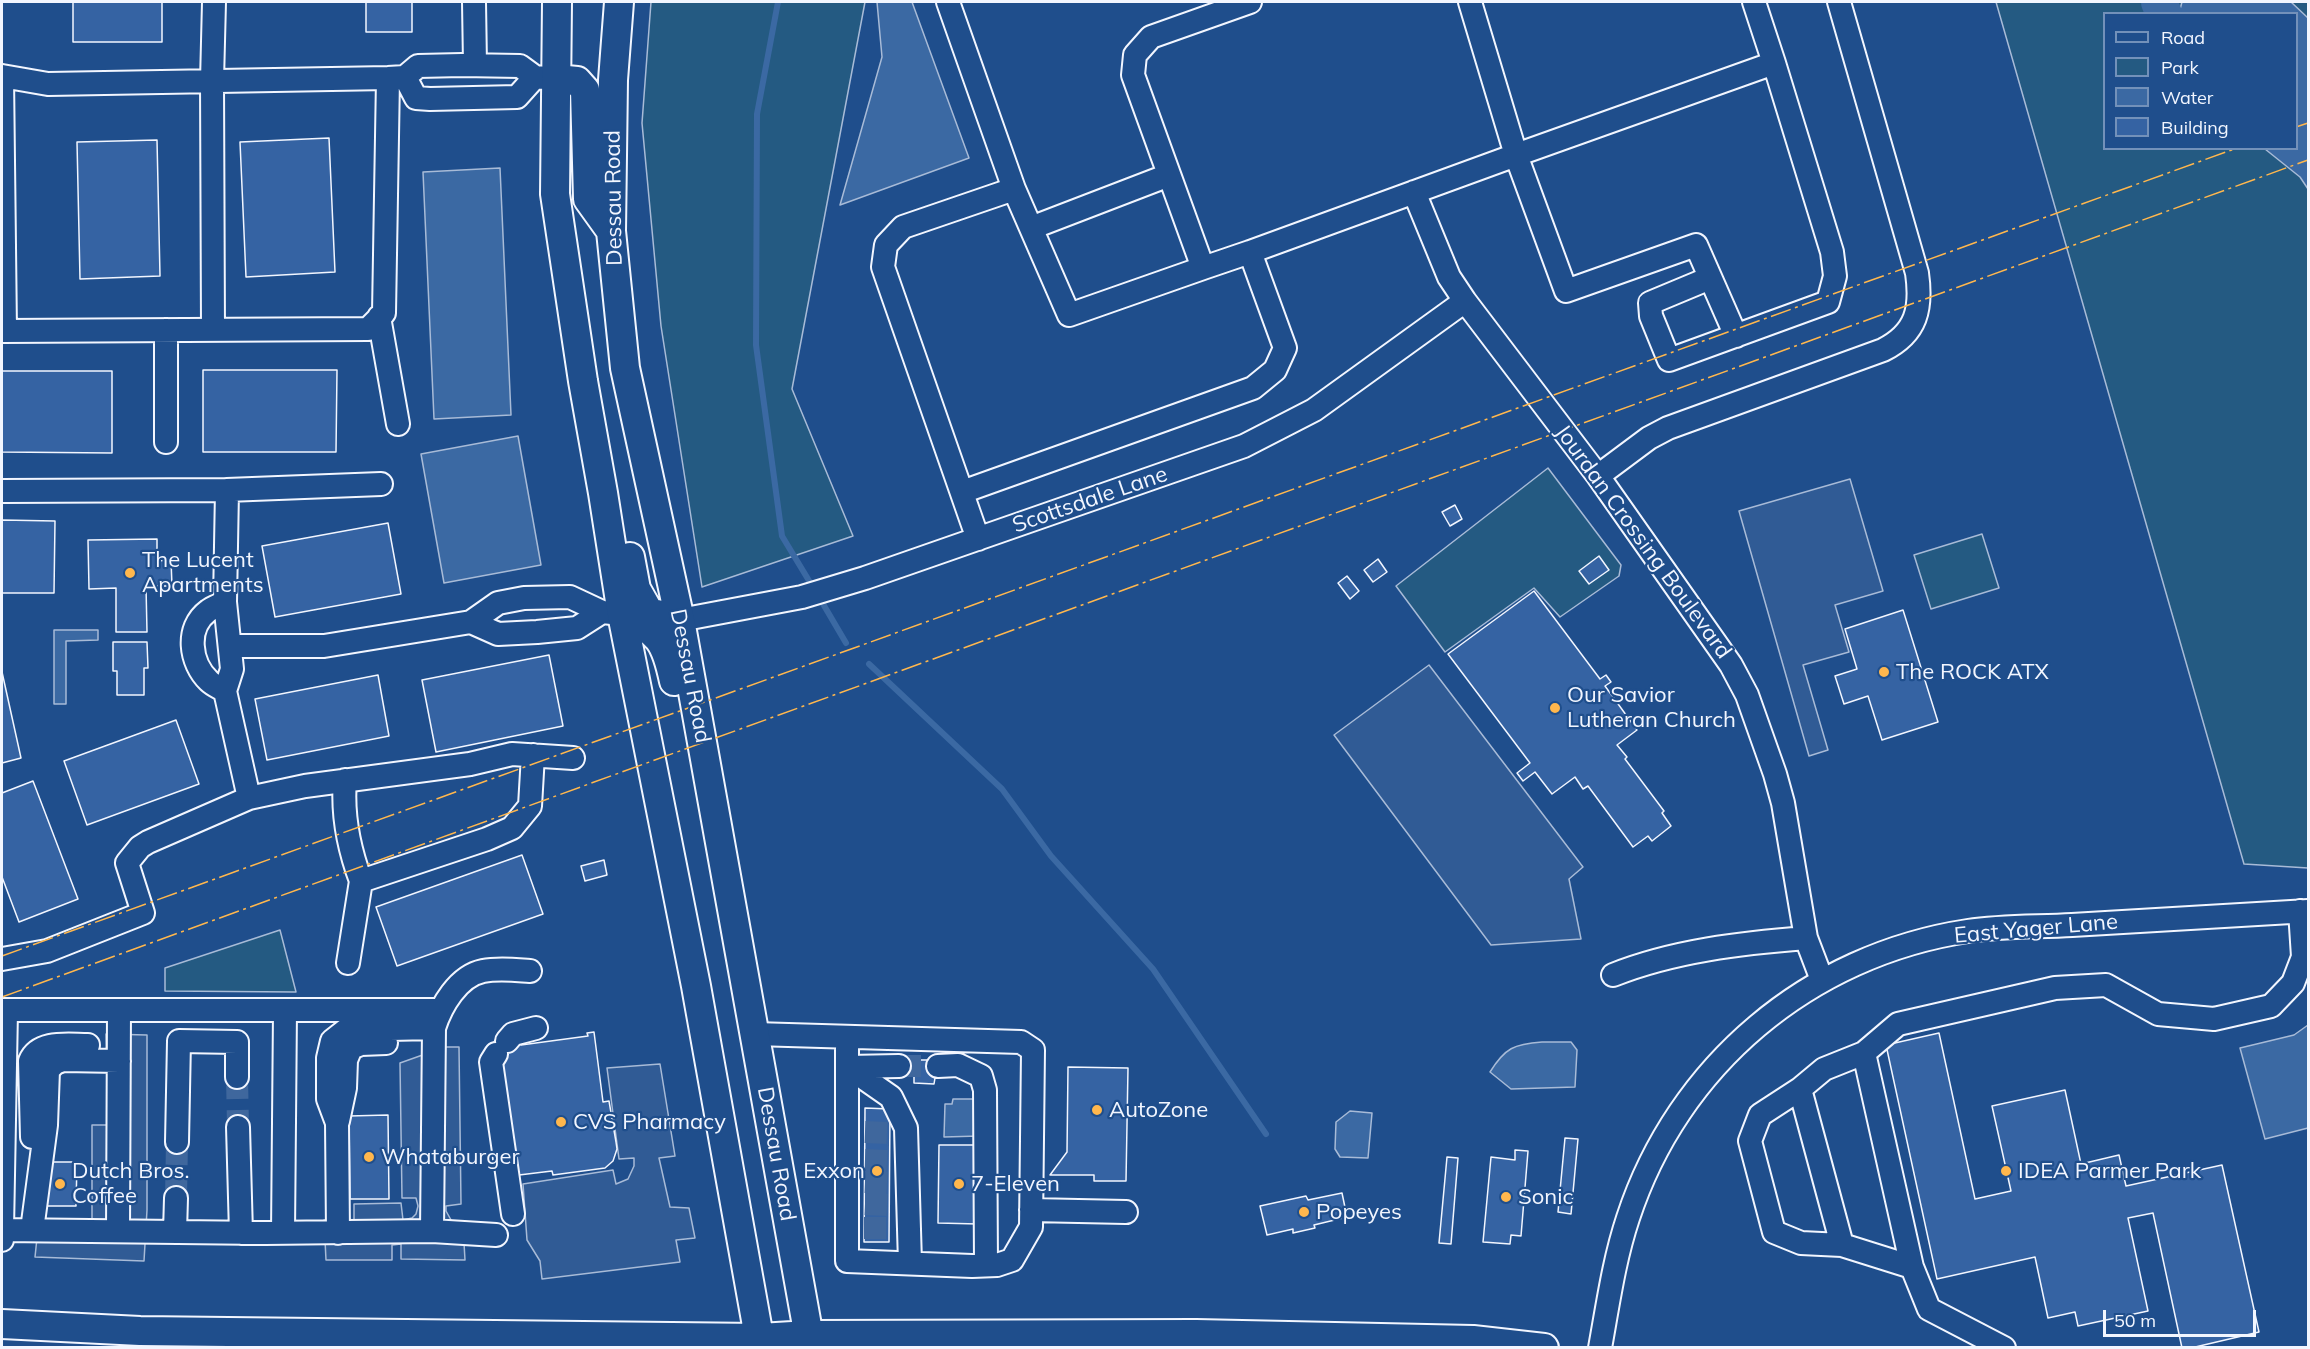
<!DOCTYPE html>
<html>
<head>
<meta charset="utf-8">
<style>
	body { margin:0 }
	#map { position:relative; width:2310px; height:1349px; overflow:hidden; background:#1f4e8c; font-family:Mulish,sans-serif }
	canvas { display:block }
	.frame { position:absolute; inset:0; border:3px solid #f2f6ff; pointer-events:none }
	.legend { position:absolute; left:2103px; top:12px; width:195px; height:138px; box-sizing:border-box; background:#1f4e8c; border:2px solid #7391ba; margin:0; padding:8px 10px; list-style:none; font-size:18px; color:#f2f6ff }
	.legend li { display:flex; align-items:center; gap:12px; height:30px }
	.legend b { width:30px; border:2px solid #7391ba }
	.scale { position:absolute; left:2103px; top:1310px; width:153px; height:27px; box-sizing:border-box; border:3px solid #f2f6ff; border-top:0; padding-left:8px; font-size:18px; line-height:21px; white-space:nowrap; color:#f2f6ff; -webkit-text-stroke:4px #1f4e8c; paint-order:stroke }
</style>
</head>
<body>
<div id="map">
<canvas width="2310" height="1349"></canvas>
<div class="frame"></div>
<ul class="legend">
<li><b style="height:8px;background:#1f4e8c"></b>Road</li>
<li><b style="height:16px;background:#245a82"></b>Park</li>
<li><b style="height:16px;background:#3b69a3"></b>Water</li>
<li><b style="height:16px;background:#3563a3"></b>Building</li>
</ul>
<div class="scale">50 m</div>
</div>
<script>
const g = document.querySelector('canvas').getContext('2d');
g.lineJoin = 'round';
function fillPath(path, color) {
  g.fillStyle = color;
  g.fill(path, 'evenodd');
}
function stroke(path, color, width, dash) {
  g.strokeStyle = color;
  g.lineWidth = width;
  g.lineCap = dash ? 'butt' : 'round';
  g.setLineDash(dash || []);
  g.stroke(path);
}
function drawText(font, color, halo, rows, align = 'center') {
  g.font = font + ' Mulish,sans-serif';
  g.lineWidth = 4.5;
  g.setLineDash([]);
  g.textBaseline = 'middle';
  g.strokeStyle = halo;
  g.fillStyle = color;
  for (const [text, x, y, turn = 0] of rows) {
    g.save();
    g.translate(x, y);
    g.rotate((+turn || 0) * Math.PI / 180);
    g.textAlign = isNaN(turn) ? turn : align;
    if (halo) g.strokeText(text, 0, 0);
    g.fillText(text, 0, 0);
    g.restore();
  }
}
const green = new Path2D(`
	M651,2H865L792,389L853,536L702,587L661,326L642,123Z
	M1996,2H2308V868L2244,864ZM2104,14H2296V148H2104Z
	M1548,468L1621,565L1619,576L1560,617L1534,588L1445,652L1396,586Z
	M1982,534L1999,588L1931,609L1914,555Z
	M280,930L296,992L165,991V968Z`);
fillPath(green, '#245a82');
stroke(green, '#a8bbd7', 1.5);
const parking = new Path2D(`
	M1850,479L1883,591L1835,605L1849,652L1803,665L1828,750L1809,756L1739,511Z
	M1429,665L1583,867L1569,879L1581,939L1491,945L1334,735Z
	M106,1034L147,1035V1210L144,1261L35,1257L39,1219H92V1125H108Z
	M445,1047H459L461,1204L446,1206V1211L464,1243L465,1260L401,1259V1244L392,1245V1260H326L324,1220L354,1221V1204L401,1203L403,1220L412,1218L416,1214L418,1206L416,1198H402L400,1063Z
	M660,1064L675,1156L659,1158L670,1207L689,1208L695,1238L676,1240L680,1262L542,1279L540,1261L527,1240L523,1184L613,1170L616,1184L628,1179L634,1166V1158L619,1159L607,1068Z`);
fillPath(parking, '#305b95');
stroke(parking, '#a8bbd7', 1.5);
const water = new Path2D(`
	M877,2H912L969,158L840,205L882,57Z
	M2182,2H2291L2308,18V189L2300,177L2265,149L2296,148V14L2179,13Z
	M500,168L511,415L434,419L423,172Z
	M518,436L541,565L444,583L421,454Z
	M54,630H98V640L66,641V704H54Z
	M2308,1025V1128L2265,1139L2240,1048L2294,1035Z
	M1542,1042H1571L1577,1050L1575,1087L1511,1089L1490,1072C1505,1048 1514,1044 1542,1042Z
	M953,1099H975L979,1136L944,1137L945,1104H952Z
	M1350,1111L1372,1113L1368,1158L1340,1157L1335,1149L1336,1122Z`);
fillPath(water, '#3b69a3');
stroke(water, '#a8bbd7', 1.5);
stroke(new Path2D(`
	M778,2L757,114L756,345L782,536L814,589
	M819,597L846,643
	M869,664L1002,789L1051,856L1153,969L1266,1134`), '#3b69a3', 6);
stroke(new Path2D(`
	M2159,2L2164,14`), '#3b69a3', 36);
const building = new Path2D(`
	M73,2H162V42H73Z
	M366,2H412V32H366Z
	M329,138L335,272L246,277L240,142Z
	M157,140L160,276L80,279L77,142Z
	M203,370H337L336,452H203Z
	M2,371H112V453L2,452Z
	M1455,505L1462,519L1450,526L1442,512Z
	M2,520L55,521L54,593H2Z
	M388,523L401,594L275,617L262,546Z
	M157,539V561L171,560L172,586H146L147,632H116V588L89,589L88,540Z
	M1599,556L1609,570L1589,584L1579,571Z
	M1378,559L1387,572L1373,582L1364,570Z
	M1347,576L1359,591L1350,599L1338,583Z
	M1534,591L1600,679L1606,675L1611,682L1605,686L1637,730L1617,745L1627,757L1625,759L1664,811L1662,813L1671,826L1652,841L1648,836L1633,847L1588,786L1583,789L1575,777L1552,794L1535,772L1523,781L1517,773L1530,763L1448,654Z
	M1903,610L1938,722L1882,740L1868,696L1844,704L1835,676L1857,669L1845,629Z
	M113,642H147L148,668H144V695H117V671H113Z
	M549,655L563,726L436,752L422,680Z
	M2,672L21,758L2,763Z
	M378,675L389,736L267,760L255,699Z
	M176,720L199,784L87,825L64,761Z
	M33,781L78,899L19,922L2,877V793Z
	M522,855L543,914L397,966L376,907Z
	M604,860L607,875L585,881L581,866Z
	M594,1032L603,1102L609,1101L616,1142L617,1149L613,1161L605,1168L553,1175L552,1171L519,1175V1172L517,1173L503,1067V1060L489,1049L499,1035L520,1042L521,1045L588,1036L587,1033Z
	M1939,1033L1975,1199L2011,1191L1992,1106L2065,1090L2081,1164L2119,1155L2126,1186L2222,1165L2259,1332L2191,1348H2182L2153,1213L2128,1218L2148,1311L2078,1326L2075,1312L2048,1318L2035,1257L1937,1279L1886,1045Z
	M899,1060H938L934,1084L914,1083V1075H899Z
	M1068,1067L1128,1068L1126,1181H1094V1175H1050L1067,1152Z
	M865,1108L890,1109L889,1242H864Z
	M388,1115L389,1199H350L349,1116Z
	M1565,1138L1578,1139L1571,1214L1558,1212Z
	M939,1145H980L978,1224L938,1223Z
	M1515,1150L1528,1151L1521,1236L1511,1235L1510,1244L1483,1242L1491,1157L1515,1160Z
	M1447,1157L1458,1158L1451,1244L1439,1243Z
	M43,1162H77L76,1206H42Z
	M1342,1193L1347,1217L1314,1225L1315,1228L1293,1233V1229L1267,1235L1260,1206L1306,1196L1308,1200Z`);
fillPath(building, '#3563a3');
stroke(building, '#f2f6ff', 1.5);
stroke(new Path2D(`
	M899,1066H938
	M237,1077L238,1127
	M865,1132L889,1133
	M865,1160L889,1161
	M865,1182L889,1183
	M176,1198L177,1142
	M865,1204L889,1205
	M864,1228H889`), '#3f679d', 22, [22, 11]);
const minor = new Path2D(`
	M474,2L475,65
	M948,2L1014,189L903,227L886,245L883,267L978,539
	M1250,2L1151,37L1135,55L1133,75L1203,268L1250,252
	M2,76L48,84L388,78L405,77L418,66L462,65L520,66L535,77L556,79
	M2,76L5,331
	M405,77L416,98L430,99L517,97L535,77
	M1014,189L1069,315L1203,268
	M1414,192L1449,277L1465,301L1598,476L1731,665L1747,695L1775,774L1783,803L1806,938L1822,980
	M1031,228L1169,175
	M1710,278L1650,303L1651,316L1669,360L1828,302L1835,276L1832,252L1774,63
	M379,317L398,424
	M213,330L212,81L214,2
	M2,331L368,329L384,313L388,78
	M1736,336L1696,245L1566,291L1516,155L1774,63L1754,2
	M166,442V330
	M1598,476L1649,438L1668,428L1883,350C1917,333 1922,308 1917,273L1839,2
	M227,490L381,484
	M2,491L227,490L225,602L232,669L225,691L249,798L148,842L140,847L127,863L143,913L47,951L2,959
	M962,492L1253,388L1275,370L1285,348L1250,252L1516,155L1470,2
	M680,620L802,597L865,578L1244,446L1314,410L1465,301
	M471,622L498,634L537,632L577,628L602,612
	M231,646H324L471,622L498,603L524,598L570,597L602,612L622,614
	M225,691C220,688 213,685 209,681C190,663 185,628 208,611C213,607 220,605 225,602
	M345,780C342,815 349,849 361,881L487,839L512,828L530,806L533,755
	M249,798L305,786L470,764L512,754L573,758
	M348,963L361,881
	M1613,975C1673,951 1742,943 1806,938
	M2,1010H439
	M755,1034L1021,1042L1033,1050L1031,1227L1012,1260L997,1265L972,1266L847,1261V1037
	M507,1041L513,1034L536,1028
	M1864,1053L1912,1267
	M496,1054L491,1062L513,1214
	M938,1066L958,1065L981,1076L985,1090L986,1265
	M848,1067L891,1097L906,1128L910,1263
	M848,1067L899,1066
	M1800,1089L1842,1245
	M338,1121L345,1088L346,1060L351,1048L361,1044L386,1043
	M238,1127L241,1233
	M32,1137L30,1061C39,1040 68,1045 88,1045
	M177,1142L179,1041L237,1042V1077
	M1031,1210L1126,1212
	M2,1230L6,1010
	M32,1230L46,1125L48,1070L55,1063L63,1060L119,1061
	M118,1231L119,1010
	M175,1232L176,1198
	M283,1233L285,1010
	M338,1233L337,1123L328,1099V1058L332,1041L346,1030L434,1028
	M496,1235L432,1231L434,1028C441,1006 458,976 483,971C499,968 515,970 530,971
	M2,1240L3,1230L265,1233L432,1231
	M1600,1348C1608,1304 1614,1260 1628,1218C1678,1065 1809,955 1968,931C2002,926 2038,927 2072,925C2151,920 2230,916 2308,911
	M2004,1348L1929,1309L1912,1267L1842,1245L1801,1243L1774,1232L1750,1141L1760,1115L1800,1089L1824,1069L1864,1053L1898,1024L2055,988L2106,985L2158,1014L2214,1019L2271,1006L2293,983L2303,957L2300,911`);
const major = new Path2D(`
	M557,2L555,194L583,381L603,493L622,614L696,986L761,1348
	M619,2L613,80L611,231L625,368L680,620L811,1348
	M556,79L577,81L585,90L588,199L611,231
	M630,557L636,589L649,612L680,620
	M622,614C660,634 665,639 674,681
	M2,1324L140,1331L760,1338L809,1335L1196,1334L1473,1340L1544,1348`);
stroke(minor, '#f2f6ff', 26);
stroke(major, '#f2f6ff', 32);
stroke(minor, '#1f4e8c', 22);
stroke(major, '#1f4e8c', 28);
stroke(new Path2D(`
	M2296,127L2308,123
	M2,956L2237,148
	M2,997L2308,160`), '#ffb74d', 1.5, [21, 4.5, 3, 4.5]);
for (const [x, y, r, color] of [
	[130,573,6,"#ffb74d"],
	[1884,672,6,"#ffb74d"],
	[1555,708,6,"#ffb74d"],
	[1097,1110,6,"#ffb74d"],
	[561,1122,6,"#ffb74d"],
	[369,1157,6,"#ffb74d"],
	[877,1171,6,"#ffb74d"],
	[2006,1171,6,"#ffb74d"],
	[60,1184,6,"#ffb74d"],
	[959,1184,6,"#ffb74d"],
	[1506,1197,6,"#ffb74d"],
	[1304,1212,6,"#ffb74d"]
]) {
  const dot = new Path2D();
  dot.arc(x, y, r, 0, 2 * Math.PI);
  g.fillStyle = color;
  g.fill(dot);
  stroke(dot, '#1f4e8c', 2);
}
drawText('22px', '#f2f6ff', '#1f4e8c', [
	["Dessau Road",614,198,-91],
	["Scottsdale Lane",1090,500,-19],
	["Jourdan Crossing Boulevard",1643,542,54],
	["Dessau Road",690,676,79],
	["East Yager Lane",2036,929,-5],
	["Dessau Road",776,1154,80]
]);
drawText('22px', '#f2f6ff', '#1f4e8c', [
	["The Lucent",142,560],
	["Apartments",142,585],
	["The ROCK ATX",1896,672],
	["Our Savior",1567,695],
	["Lutheran Church",1567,720],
	["AutoZone",1109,1110],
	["CVS Pharmacy",573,1122],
	["Whataburger",381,1157],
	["Dutch Bros.",72,1171],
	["Coffee",72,1196],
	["Exxon",865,1171,"right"],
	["IDEA Parmer Park",2018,1171],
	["7-Eleven",971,1184],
	["Sonic",1518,1197],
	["Popeyes",1316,1212]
], 'left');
</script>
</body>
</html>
